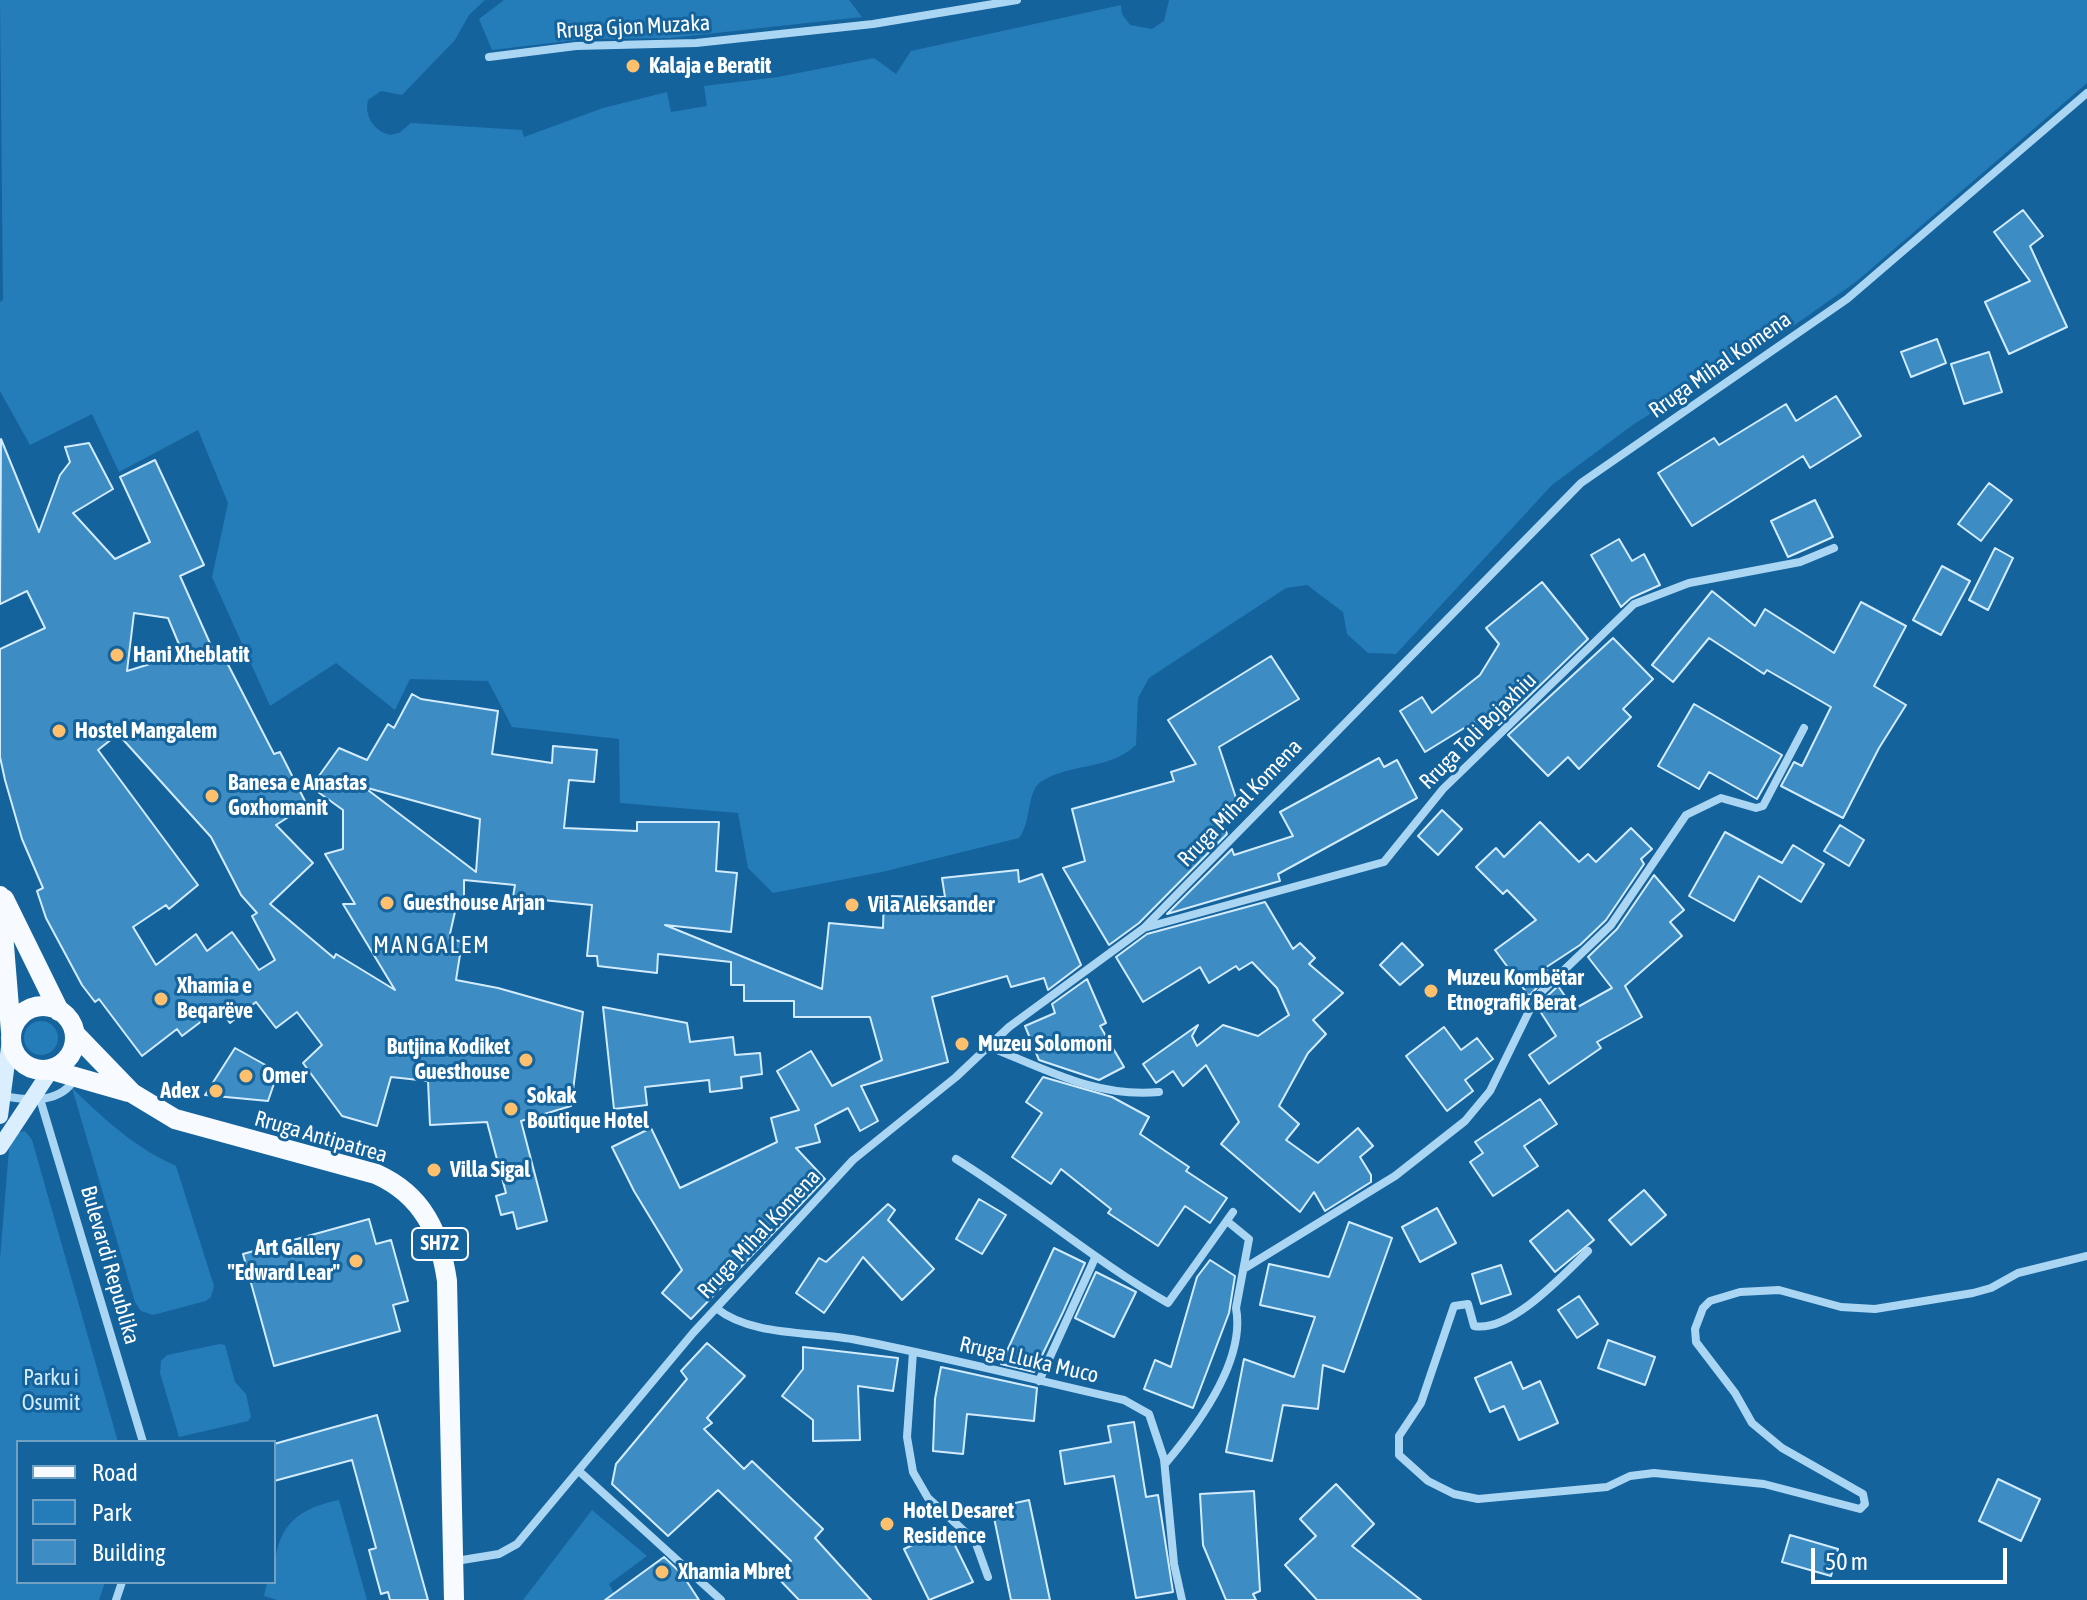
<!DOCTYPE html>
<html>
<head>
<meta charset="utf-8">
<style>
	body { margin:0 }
	#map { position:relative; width:2087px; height:1600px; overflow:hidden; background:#15639c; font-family:"Asap Condensed",sans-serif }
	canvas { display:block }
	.legend { position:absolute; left:16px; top:1440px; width:260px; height:144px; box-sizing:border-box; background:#15639c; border:2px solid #73a1c4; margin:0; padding:10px 14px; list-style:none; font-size:24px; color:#fff }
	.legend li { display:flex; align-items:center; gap:16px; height:40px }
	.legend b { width:40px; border:2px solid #73a1c4 }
	.scale { position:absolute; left:1811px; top:1548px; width:196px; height:36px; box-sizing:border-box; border:4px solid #fff; border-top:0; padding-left:10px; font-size:24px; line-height:28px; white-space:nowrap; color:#fff; -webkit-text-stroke:6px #15639c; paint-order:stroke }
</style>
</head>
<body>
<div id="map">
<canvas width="2087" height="1600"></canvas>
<ul class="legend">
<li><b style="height:10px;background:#f7fbff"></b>Road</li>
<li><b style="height:22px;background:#247cb9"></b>Park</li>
<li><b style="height:22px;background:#3d8cc3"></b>Building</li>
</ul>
<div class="scale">50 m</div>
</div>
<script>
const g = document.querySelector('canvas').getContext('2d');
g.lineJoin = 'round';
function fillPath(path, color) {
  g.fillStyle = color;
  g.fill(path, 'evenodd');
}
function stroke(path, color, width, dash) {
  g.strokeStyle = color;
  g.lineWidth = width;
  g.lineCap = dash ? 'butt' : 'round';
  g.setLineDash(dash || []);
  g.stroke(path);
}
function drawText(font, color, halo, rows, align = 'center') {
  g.font = font + ' "Asap Condensed",sans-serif';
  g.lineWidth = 6;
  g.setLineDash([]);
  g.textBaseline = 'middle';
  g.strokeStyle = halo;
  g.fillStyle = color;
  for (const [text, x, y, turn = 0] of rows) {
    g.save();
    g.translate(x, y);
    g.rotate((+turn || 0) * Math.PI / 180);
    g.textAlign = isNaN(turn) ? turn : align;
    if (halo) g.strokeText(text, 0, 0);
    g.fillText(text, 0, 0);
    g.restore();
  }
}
fillPath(new Path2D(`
	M0,0H485L469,15L455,40L402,95L381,91L368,100C364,116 374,131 390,135L399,133L411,123L522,130L524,137L603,108L667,92L671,112L707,106L704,86L778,77L874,58L896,74L911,51L1121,5L1122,14L1130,25L1152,29L1164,21L1169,0H2087V83L1857,281L1789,329L1634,424L1552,485L1396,654L1368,653L1347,634L1343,612L1307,585L1286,588L1149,678L1138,698L1136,745C1110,770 1071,763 1042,781C1026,790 1032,822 1019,838L882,872L773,893L748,868L738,813L620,803L619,739L512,727L488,681L410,679L395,710L336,663L270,706L212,577L228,503L198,430L119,472L92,414L30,445L0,391V302L3,300Z
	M504,0H849L862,17L670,38L585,39L492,50L479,19Z
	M24 1038a17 17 0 1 1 34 0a17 17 0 1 1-34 0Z
	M72,1088C104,1119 134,1147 176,1166L214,1286L211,1297L206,1301L153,1315L141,1311L135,1302Z
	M25,1131L32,1140L118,1442H18V1582H105L99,1600H0V1259L9,1149L13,1134Z
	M220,1344L225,1345L235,1382L246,1394L251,1417L248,1421L179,1437L160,1373L161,1361L167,1355Z
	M339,1500L367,1600H277L264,1596L267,1582H274C274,1533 289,1510 339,1500Z
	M592,1510L647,1556L609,1584L615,1595L609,1600H523Z`), '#247cb9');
const building = new Path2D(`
	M2023,210L2043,236L2030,246L2067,327L2009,354L1985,302L2030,281L1994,232Z
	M1937,339L1946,363L1911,377L1901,352Z
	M1989,352L2002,392L1964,404L1951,364Z
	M1836,396L1861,436L1810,468L1803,456L1692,526L1658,473L1714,438L1719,445L1786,404L1796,421Z
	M1,439L39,532L60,475L70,462L65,447L89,443L113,489L73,513L115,559L150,542L120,477L155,460L204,565L180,576L213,650L219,647L274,754L280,752L307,805L276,825L313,863L270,904L334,958L336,954L395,990L343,904H355L325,854L343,849V810L311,787L339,748L367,760L388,724L394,728L412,694L421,699L498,711L492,754L552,763L553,746L597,750L594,782L569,780L564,828L637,831V822H719L716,871L737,873L731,932L665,925L822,989L829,923L883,928L884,896L945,897L942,878L1018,870L1019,882L1042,874L1081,965L1048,990L1044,978L1011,987L1007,976L932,997L948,1062L861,1086L878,1121L860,1131L848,1108L815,1125L820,1142L796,1148L825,1179L691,1319L662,1293L682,1270L634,1191L612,1147L651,1128L680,1188L777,1142L771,1118L799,1110L777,1071L811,1051L832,1086L882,1060L870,1017H794V1001H744V985H731V962L658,954L657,973L598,966L597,956H587L592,905L513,897L515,885L464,880V902L457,903L449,938L462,942L456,980L498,988L583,1012L571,1106L521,1121L547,1221L517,1229L513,1212L501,1215L496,1196L506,1193L487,1122L430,1125L428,1081L391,1077L377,1126L342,1116L303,1063L322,1045L297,1012L276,1028L256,1002L230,1023L219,1008L182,1036L177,1029L142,1056L99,999L95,1002L82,985L46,918L37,891L43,888L22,839L5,780L0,757V649L45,628L27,591L0,604ZM134,613L168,618L183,654L127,671ZM118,734L211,837L241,895L257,913L252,916L275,960L259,970L232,932L207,951L196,934L156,965L133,927L166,905L169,909L198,885L98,750ZM364,787L480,819L476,872Z
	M1989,483L2012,500L1981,541L1958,524Z
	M1815,500L1833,537L1788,557L1771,521Z
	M1619,539L1632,561L1644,554L1660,585L1631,598L1621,607L1591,555Z
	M1995,548L2013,558L1988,610L1969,600Z
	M1942,566L1970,581L1941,635L1913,620Z
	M1542,582L1588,639L1499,725L1494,720L1480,731L1474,722L1425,752L1400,711L1422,697L1432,713L1480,675L1499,644L1486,628Z
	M1712,591L1755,626L1765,609L1834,653L1861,602L1906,626L1874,686L1906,705L1879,748L1843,818L1781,786L1794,762L1802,766L1831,707L1767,670L1764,674L1709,638L1673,682L1652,665Z
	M1613,638L1653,679L1623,709L1631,717L1579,769L1568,757L1548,776L1508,735Z
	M1271,656L1299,699L1219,747L1238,804L1219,811L1227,834L1139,923L1109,945L1063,868L1085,861L1072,809L1174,781L1171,772L1196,764L1168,720Z
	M1694,704L1782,755L1757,799L1709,772L1699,789L1658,766Z
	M1379,758L1384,767L1397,760L1417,798L1278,874L1280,881L1167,914L1232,849L1234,855L1293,836L1280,812Z
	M1442,810L1462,829L1438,855L1418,836Z
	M1540,822L1579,862L1588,854L1596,862L1631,828L1652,849L1641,859L1644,864L1606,920L1580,945L1545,968L1550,974L1529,996L1495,950L1536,920L1507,890L1503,894L1476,867L1496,848L1504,857Z
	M1840,825L1864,840L1849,866L1824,851Z
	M1725,832L1782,863L1793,845L1824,864L1801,902L1759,876L1734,921L1689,896Z
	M1654,875L1684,910L1670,922L1682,936L1625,986L1642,1017L1597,1042L1601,1048L1549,1084L1529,1055L1556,1036L1538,1008L1542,1001L1558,986L1574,1009L1612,988L1588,957L1617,929Z
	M1265,902L1293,949L1300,943L1315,958L1309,964L1343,993L1313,1020L1326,1034L1308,1053L1279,1106L1299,1124L1286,1140L1318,1163L1358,1128L1373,1146L1360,1157L1371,1175V1182L1325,1211L1314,1192L1300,1212L1221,1144L1239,1122L1206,1065L1183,1086L1173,1071L1156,1083L1143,1064L1198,1025L1192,1036L1197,1046L1223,1025L1258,1036L1289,1015L1277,988L1252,962L1239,970L1236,966L1209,983L1200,967L1143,1002L1116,957L1147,934Z
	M1402,943L1423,965L1400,985L1380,965Z
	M1087,979L1106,1023L1100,1026L1124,1067L1099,1080L1039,1060L1025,1026L1055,1013L1052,1004Z
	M603,1007L687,1023L690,1042L733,1037L735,1055L760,1053L762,1074L741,1077L742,1088L710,1092L709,1080L645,1087L647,1105L614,1109Z
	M1444,1027L1461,1050L1477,1038L1493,1059L1465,1080L1473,1091L1447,1111L1406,1056Z
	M235,1048L278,1072L268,1101L205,1095Z
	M1043,1077L1112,1097L1149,1117L1140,1134L1189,1167L1186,1171L1227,1198L1210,1223L1185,1206L1158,1246L1108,1213L1111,1209L1061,1169L1051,1184L1012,1157L1042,1113L1026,1102Z
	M1540,1099L1557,1124L1524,1146L1538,1166L1493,1196L1470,1162L1483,1153L1475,1142Z
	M1644,1190L1666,1215L1631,1245L1609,1220Z
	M979,1199L1006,1215L982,1254L956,1239Z
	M888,1204L895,1210L888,1220L934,1269L902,1300L863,1257L824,1313L796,1293L819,1258L826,1262Z
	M1437,1208L1456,1243L1420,1262L1402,1227Z
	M1568,1210L1594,1240L1555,1272L1530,1241Z
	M369,1219L376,1244L391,1240L408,1301L393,1305L400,1331L274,1366L243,1254Z
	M1349,1222L1392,1238L1344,1372L1323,1365L1318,1409L1283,1405L1272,1461L1226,1452L1244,1359L1294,1377L1315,1317L1260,1305L1269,1264L1329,1277Z
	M1054,1248L1085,1263L1063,1312L1034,1372L1001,1364Z
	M1210,1260L1235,1276L1229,1313L1193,1408L1144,1389L1155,1360L1171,1367L1197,1277Z
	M1501,1265L1511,1294L1481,1304L1472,1274Z
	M1096,1272L1136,1292L1114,1337L1075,1318Z
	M1579,1296L1598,1324L1577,1338L1558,1310Z
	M1608,1340L1655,1357L1645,1385L1598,1368Z
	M707,1343L745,1376L707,1418L712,1423L704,1429L744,1469L752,1461L823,1529L815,1538L871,1600H799L776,1576L791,1561L718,1490L668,1536L612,1484L616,1464L687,1379L681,1371Z
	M803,1347L898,1358L893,1391L858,1386L860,1440L813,1441V1420L782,1396L803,1369Z
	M1511,1362L1523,1389L1540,1381L1558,1423L1519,1440L1504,1406L1490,1412L1475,1378Z
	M941,1367L1037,1388L1034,1421L967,1414L963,1454L933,1451L935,1399Z
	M377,1415L411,1539L428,1600H390L388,1592L381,1594L369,1550L376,1548L352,1460L274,1481V1444Z
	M1134,1422L1146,1497L1158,1495L1173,1592L1136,1598L1114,1476L1065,1484L1060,1451L1111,1442L1108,1426Z
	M1998,1479L2040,1499L2021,1541L1979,1521Z
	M1336,1484L1374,1524L1352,1546L1421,1600H1317L1285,1565L1316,1536L1300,1519Z
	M1254,1491L1260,1591L1253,1594L1256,1600H1226L1203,1545L1200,1494Z
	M1029,1500L1050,1600H1011L992,1508Z
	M947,1529L973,1582L929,1600L904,1549Z
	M1790,1535L1838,1549L1831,1576L1782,1562Z
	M664,1557L682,1574L699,1600H605Z`);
fillPath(building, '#3d8cc3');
stroke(building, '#d3ecfd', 2);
stroke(new Path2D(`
	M489,57L576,46L696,43L873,24L1017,0
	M1144,928L1384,862L1443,789L1634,604L1689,583L1800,562L1834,548
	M990,1047C1047,1070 1097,1098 1159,1092
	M4,1096C30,1101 61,1104 76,1077
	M40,1099L143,1442
	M956,1159C1029,1204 1093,1260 1168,1303L1233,1212
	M1588,1251C1564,1274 1510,1333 1474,1326L1468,1304L1454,1306L1421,1403L1399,1436V1455L1428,1481L1454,1494L1478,1499L1607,1487L1630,1476L1654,1473L1764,1484L1860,1509L1865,1504L1863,1494L1782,1448L1752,1423L1735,1393L1696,1342L1695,1329L1703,1308L1710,1301L1740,1292L1779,1290L1841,1307L1875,1309L1973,1293L1991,1288L2018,1273L2087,1256
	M1245,1268L1395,1176L1465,1121L1490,1091L1536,997L1611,925L1686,815L1721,798L1756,808L1763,806L1804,728
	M716,1308C752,1337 812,1331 857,1340C946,1357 1035,1380 1124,1400L1149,1414L1164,1459L1174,1564L1182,1600
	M913,1352L907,1437L913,1472L928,1498L975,1541L988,1577
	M1039,1381L1095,1258
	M1165,1464C1198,1425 1246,1361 1236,1308L1249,1239L1227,1221
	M580,1472L721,1600
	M456,1561L499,1554L517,1544L693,1333L853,1160L956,1077L1009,1027L1144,928L1581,483L1847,299L2087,93
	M116,1600L122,1582`), '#abd6f3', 8);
stroke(new Path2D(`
	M0,1116L11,1032
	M0,1147L51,1070`), '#daeefd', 16);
stroke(new Path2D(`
	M0,896L11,1032
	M4,899L59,1011
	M11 1038a32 32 0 1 1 64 0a32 32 0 1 1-64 0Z
	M75,1034L132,1093L175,1119L376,1174C423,1195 440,1233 447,1281L454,1600
	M51,1070L128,1092`), '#f7fbff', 20);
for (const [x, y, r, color] of [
	[633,66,8,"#ffc06d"],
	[117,655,8,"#ffc06d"],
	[59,731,8,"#ffc06d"],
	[212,796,8,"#ffc06d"],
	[387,903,8,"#ffc06d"],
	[852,905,8,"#ffc06d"],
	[1431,991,8,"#ffc06d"],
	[161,999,8,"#ffc06d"],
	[962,1044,8,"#ffc06d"],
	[526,1060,8,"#ffc06d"],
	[246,1076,8,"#ffc06d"],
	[216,1091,8,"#ffc06d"],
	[511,1109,8,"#ffc06d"],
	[434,1170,8,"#ffc06d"],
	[356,1261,8,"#ffc06d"],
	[887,1524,8,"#ffc06d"],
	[662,1572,8,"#ffc06d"]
]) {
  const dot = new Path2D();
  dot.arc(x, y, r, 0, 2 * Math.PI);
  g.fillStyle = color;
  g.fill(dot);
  stroke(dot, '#15639c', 3);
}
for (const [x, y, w] of [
	[440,1244,56]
]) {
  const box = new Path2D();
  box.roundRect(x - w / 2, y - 16, w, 32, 6);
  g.fillStyle = '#15639c';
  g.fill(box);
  stroke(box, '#fff', 2);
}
drawText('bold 20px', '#fff', null, [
	["SH72",440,1244]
]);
drawText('22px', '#fff', '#15639c', [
	["Rruga Gjon Muzaka",633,27,-3],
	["Rruga Mihal Komena",1720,365,-35],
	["Rruga Toli Bojaxhiu",1478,731,-45],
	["Rruga Mihal Komena",1240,803,-46],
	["Rruga Antipatrea",321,1137,16],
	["Rruga Mihal Komena",759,1234,-47],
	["Bulevardi Republika",110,1265,74],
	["Rruga Lluka Muco",1029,1360,13]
]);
drawText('bold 22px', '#fff', '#15639c', [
	["Kalaja e Beratit",649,66],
	["Hani Xheblatit",133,655],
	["Hostel Mangalem",75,731],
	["Banesa e Anastas",228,783],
	["Goxhomanit",228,808],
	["Guesthouse Arjan",403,903],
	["Vila Aleksander",868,905],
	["Muzeu Kombëtar",1447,978],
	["Etnografik Berat",1447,1003],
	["Xhamia e",177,986],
	["Beqarëve",177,1011],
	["Muzeu Solomoni",978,1044],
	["Butjina Kodiket",510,1047,"right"],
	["Guesthouse",510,1072,"right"],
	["Omer",262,1076],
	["Adex",200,1091,"right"],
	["Sokak",527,1096],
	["Boutique Hotel",527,1121],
	["Villa Sigal",450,1170],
	["Art Gallery",340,1248,"right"],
	["\"Edward Lear\"",340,1273,"right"],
	["Hotel Desaret",903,1511],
	["Residence",903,1536],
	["Xhamia Mbret",678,1572]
], 'left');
drawText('22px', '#d3ecfd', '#15639c', [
	["Parku i",51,1378],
	["Osumit",51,1403]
]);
g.letterSpacing = '2px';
drawText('24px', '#fff', '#15639c', [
	["MANGALEM",432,945]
]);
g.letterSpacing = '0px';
</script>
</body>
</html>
